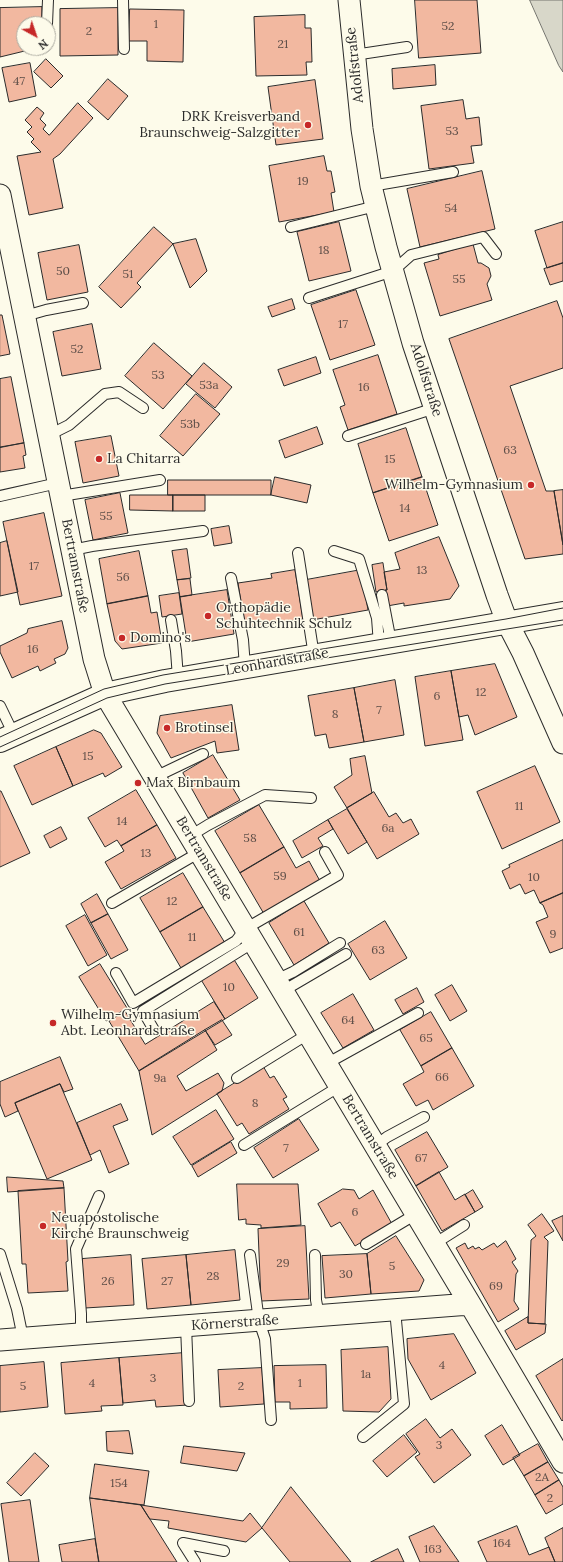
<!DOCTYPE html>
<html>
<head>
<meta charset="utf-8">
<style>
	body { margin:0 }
	#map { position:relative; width:563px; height:1562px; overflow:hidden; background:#fdfbea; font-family:Lora,serif }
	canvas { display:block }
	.north { position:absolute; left:16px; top:16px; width:40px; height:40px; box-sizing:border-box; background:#fdfbea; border:1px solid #a9a89e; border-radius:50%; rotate:140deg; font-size:11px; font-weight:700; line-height:16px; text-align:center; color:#2b2b2b }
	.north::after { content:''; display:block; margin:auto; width:14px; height:18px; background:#c62828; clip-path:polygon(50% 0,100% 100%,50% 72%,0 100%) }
</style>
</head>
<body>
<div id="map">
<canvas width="563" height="1562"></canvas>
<div class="north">N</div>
</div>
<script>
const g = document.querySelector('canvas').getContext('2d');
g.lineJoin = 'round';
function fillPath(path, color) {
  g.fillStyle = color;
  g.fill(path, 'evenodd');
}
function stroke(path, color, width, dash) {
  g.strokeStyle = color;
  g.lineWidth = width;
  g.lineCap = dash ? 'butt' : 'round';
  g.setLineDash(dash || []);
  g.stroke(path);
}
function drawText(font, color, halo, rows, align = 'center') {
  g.font = font + ' Lora,serif';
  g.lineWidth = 3;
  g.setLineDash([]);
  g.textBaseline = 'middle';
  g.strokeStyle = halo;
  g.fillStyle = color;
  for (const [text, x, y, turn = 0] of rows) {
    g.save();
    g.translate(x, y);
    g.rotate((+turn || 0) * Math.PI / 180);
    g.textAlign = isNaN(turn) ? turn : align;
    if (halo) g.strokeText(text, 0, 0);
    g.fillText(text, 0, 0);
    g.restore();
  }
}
const water = new Path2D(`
	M530,0H563V72L559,66Z`);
fillPath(water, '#d8d7c9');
stroke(water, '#74746e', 1);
const building = new Path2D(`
	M415,0H477L481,53L419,58Z
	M42,7V24H24V48H37L0,57V8Z
	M118,8V55L60,56V9Z
	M130,9L184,10L183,62L147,61V41H129Z
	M305,15V28H311L312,62H306L307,75L256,76L254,17Z
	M46,59L63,76L51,88L34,72Z
	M30,63L36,96L9,102L2,68Z
	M435,65L436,85L393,89L392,69Z
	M108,79L128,96L108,120L88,102Z
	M315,80L323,139L276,145L268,87Z
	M463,100L466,119L479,117L482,145L471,146L474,163L429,169L421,106Z
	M78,103L93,118L60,154L53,159L63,208L29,215L17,156L41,152L31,142L34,139L27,132L32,127L25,120L37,107L44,113L40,119L46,125L43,129L49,135Z
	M324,156L327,171H331L335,192L331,193L334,212L279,222L269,166Z
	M482,171L495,229L420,247L407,189Z
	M339,222L351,271L309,281L297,232Z
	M563,222V263L547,268L535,231Z
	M154,227L173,244L137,283L141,287L121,308L99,287Z
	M196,239L207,271L190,288L173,244Z
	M473,244L478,263H481L489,268L491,276L487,284L492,300L440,316L424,263L439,259L438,255Z
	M79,245L88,292L47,300L38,253Z
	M563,263V281L550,285L544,269Z
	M356,290L375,345L330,360L311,305Z
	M292,299L295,309L272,317L268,307Z
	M557,301L563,318V368L510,386L546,491H554L563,545V554L525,559L449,339Z
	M0,315H2L10,354L0,356Z
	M92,324L101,369L62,376L53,332Z
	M154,343L192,376L163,409L125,376Z
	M378,355L397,414L348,430L340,407L345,405L333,370Z
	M316,357L321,373L284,386L278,370Z
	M204,363L232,387L215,408L186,384Z
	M11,377L24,443L0,447V379Z
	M196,394L220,414L183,456L160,436Z
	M317,427L323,444L285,458L279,441Z
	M406,428L422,477L373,493L358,444Z
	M111,436L119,476L83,483L75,442Z
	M24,443L26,455L23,456L25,468L0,472V448Z
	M275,477L311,485L307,503L271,495Z
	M422,477L438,525L389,541L373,493Z
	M168,480H271V495H168Z
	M563,490V545L554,491Z
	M120,493L128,533L93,540L85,500Z
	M130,495H173V511L130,510Z
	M173,495H205V511H173Z
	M44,513L62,596L20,605L3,522Z
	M229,526L232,543L214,546L211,529Z
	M439,537L459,586L450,599L404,606V603L387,606L385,590H387L384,572L400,569L395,553Z
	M7,541L18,592L0,596V543Z
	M187,549L191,578L177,580L172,551Z
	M139,551L148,596L107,604L99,559Z
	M383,563L387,590L376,592L372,565Z
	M295,570L303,619L245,628L238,583L272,578L271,574Z
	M361,570L368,610L312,620L306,580Z
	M190,579L192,595L180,597L177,580Z
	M227,590L234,634L187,642L180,597Z
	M179,593L182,614L162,617L159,596Z
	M148,596L151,613L157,612L162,643L122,649L115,641L107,604Z
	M62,621L68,648L65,654L54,659L56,663L40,671L38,666L12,678L0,652V646L27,633L28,629Z
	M495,664L517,717L475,735L468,715L459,717L451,671Z
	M451,671L463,740L425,746L415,677Z
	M395,680L404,735L364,742L354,688Z
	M354,688L364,742L329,748L326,734L315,736L308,696Z
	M232,705L239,750L217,753L215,741L171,758L157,733L160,716Z
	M94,730L101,733L122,767L105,777L103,773L73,786L56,747Z
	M56,747L73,786L32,805L14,766Z
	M213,755L240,800L208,818L183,773Z
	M365,756L372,793L347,808L334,787L352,775L350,759Z
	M535,766L560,822L502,849L477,792Z
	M136,790L157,825L121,846L117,840L105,847L88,818Z
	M0,791H1L30,853L0,867Z
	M374,792L389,817L396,813L403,823L411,819L419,834L377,859L347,808Z
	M259,805L284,847L240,873L215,831Z
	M347,809L367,842L348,854L328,820Z
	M328,820L333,829L318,838L323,846L302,858L293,841Z
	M157,825L176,858L121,889L105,862L124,851L121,846Z
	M61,827L67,839L50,848L44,836Z
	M563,840V893L540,903L534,890L525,894L520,884L510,889L502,871L510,867L509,865Z
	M284,847L296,868L309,861L320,881L264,914L240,873Z
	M183,873L203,907L160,932L140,898Z
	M563,893V948L550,953L536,922L548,917L543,905L540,903Z
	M97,894L108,914L91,923L81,904Z
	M304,901L329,943L294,965L269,923Z
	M203,907L225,943L181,968L160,932Z
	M108,914L128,950L111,959L91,923Z
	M85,915L107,955L88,966L66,926Z
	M385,921L407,958L370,980L348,944Z
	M233,958L258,998L225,1019L200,978Z
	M100,964L127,1008L106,1021L79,977Z
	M452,985L467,1011L450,1021L435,995Z
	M417,988L424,1002L403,1014L395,1000Z
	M353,994L374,1030L343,1048L321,1013Z
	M214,1002L225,1019L139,1071L109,1021L125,1011L145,1044Z
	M431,1012L452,1048L421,1066L400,1030Z
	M222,1020L232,1035L215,1045L205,1030Z
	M205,1030L217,1050L177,1076L186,1091L218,1073L224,1083L222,1091L152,1135L139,1071Z
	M452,1048L474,1086L433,1110L428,1100L416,1106L403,1084L424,1072L421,1066Z
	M60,1057L73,1089L64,1092L60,1084L15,1103L18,1111L5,1117L0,1104V1082Z
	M263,1066L270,1078L274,1076L287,1097L283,1099L289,1109L249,1134L242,1123L237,1126L217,1094Z
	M60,1084L92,1160L47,1179L15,1103Z
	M121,1104L128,1120L113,1126L129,1164L109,1173L100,1150L90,1155L77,1123Z
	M216,1110L234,1139L191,1165L173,1137Z
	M299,1119L319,1150L273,1178L254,1148Z
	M427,1132L448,1167L416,1186L395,1150Z
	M231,1142L237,1153L198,1177L192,1166Z
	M439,1172L455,1200L465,1194L475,1212L442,1231L416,1186Z
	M7,1177L63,1181L64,1188L8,1192Z
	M237,1184H298L301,1225L261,1228V1225L246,1224V1219L239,1220Z
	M64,1188L68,1261L66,1262L68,1291L28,1293L26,1264H22L18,1191Z
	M343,1189L354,1190L359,1199L373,1190L392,1224L355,1246L340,1222L331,1227L318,1204Z
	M473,1190L483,1207L475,1212L465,1195Z
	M542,1214L554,1231L544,1237L548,1241L545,1324L528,1323L531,1240L536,1236L528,1225Z
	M563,1216V1241L552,1221Z
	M305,1226L309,1299L261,1301L258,1229Z
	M396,1236L424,1280L419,1291L371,1294L367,1254Z
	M506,1241L516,1259L512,1262L518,1271L516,1274L514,1301L519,1309L498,1322L456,1248L465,1243L468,1249L473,1246L475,1249L479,1247L482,1250L494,1243L497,1247Z
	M235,1250L240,1300L191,1305L186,1255Z
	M367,1254L371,1294L325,1298L322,1256Z
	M131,1255L134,1305L85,1308L82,1259Z
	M186,1255L191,1305L147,1309L142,1259Z
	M528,1317V1323L546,1324L545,1333L516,1350L505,1331Z
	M454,1334L476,1373L431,1400L408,1359L407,1339Z
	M388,1347L391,1399L379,1412L343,1411L341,1350Z
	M184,1353L188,1405L156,1407L155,1400L123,1403L119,1358Z
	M119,1358L123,1405L101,1406L102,1411L65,1414L61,1363Z
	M563,1359V1420L562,1421L536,1376Z
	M44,1362L48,1407L0,1412V1366Z
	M326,1365L327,1408L290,1409V1402H275L274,1366Z
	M262,1368L264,1404L220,1407L218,1370Z
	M426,1419L440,1438L452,1429L471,1455L434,1483L415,1457L420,1454L406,1434Z
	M502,1425L520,1455L503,1465L485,1436Z
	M129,1431L133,1454L107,1451L106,1432Z
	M404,1435L417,1452L387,1477L373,1461Z
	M538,1444L548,1462L524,1476L513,1458Z
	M184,1446L245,1453L237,1471L181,1463Z
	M35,1453L49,1466L21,1496L7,1483Z
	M548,1462L559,1480L535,1495L524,1476Z
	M95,1464L149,1471L144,1505L90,1498Z
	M559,1480L563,1487V1504L546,1514L535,1495Z
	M291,1487L351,1562H290L262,1528Z
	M90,1498L141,1505L177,1562H99Z
	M30,1500L39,1562H9L1,1504Z
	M141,1505L243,1521L250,1513L262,1528L246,1542L168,1528L169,1521L150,1519Z
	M434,1526L459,1562H420L409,1537Z
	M517,1526L529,1555L549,1547L555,1562H487L478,1542Z
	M563,1528V1562H555L545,1538Z
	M95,1539L99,1562H62L59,1545Z
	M398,1549L404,1562H371Z`);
fillPath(building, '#f2b8a0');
stroke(building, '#2b2b2b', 1);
const service = new Path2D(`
	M123,0L124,49
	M47,24L48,0
	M354,55L407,47
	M371,186L453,172
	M291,227L376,206
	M309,298L393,271L411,255L483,237L496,254
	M25,316L46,310L83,303
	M49,435L69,425L105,394L119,392L143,408
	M348,436L435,408
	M0,496L58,483
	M61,496L160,480
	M72,550L92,546L203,531
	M334,551L359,559L377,618L379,644
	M298,553L314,656
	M231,578L243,640L245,667
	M382,595L391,642
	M171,620L176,651L178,678
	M0,706L14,735
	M155,777L203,754
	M190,836L208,825L265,795L311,798
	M112,903L200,852
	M116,973L133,1003L236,941L245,929L338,875L325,852
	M276,980L293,972L340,943
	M283,991L346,954
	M154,1030L143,1011L254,942
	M326,1064L418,1013
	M237,1078L308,1034
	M244,1145L340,1086
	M375,1146L387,1137L424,1117
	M366,1244L416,1214
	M434,1244L464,1225
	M0,1254L17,1309L23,1338
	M250,1255L259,1321L265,1339L271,1420
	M315,1255L316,1300L319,1316
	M186,1326L189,1401
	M81,1334V1314L76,1249L99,1196
	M363,1437L404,1404L395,1310
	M195,1562L183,1543L224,1551`);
const minor = new Path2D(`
	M349,0L362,129L371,186L386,247L413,343L497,595L507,622L523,653L563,743
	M0,195L94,659L105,694L470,1304L563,1462
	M0,1340L470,1304`);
const tertiary = new Path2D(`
	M0,741L105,694L165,681L563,613`);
stroke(service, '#2b2b2b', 12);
stroke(minor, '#2b2b2b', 23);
stroke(tertiary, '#2b2b2b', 24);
stroke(service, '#fdfbea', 10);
stroke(minor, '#fdfbea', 21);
stroke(tertiary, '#fdfbea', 22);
stroke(new Path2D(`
	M0,737L104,689L163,675L506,619L563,608
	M0,747L107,698L165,684L563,620`), '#2b2b2b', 1);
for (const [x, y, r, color] of [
	[308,125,4,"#c62828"],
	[99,459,4,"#c62828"],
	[531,485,4,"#c62828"],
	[208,616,4,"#c62828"],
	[122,638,4,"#c62828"],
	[167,728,4,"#c62828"],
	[138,783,4,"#c62828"],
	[53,1023,4,"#c62828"],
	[43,1226,4,"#c62828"]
]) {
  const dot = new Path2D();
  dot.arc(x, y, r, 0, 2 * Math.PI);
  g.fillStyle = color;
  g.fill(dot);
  stroke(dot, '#fdfbea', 1.5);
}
drawText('12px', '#5d4e48', null, [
	["1",156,25],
	["52",448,27],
	["2",89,32],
	["21",283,45],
	["47",19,82],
	["53",452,132],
	["19",303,182],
	["54",451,209],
	["18",324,251],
	["50",63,272],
	["51",128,275],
	["55",459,280],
	["17",343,325],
	["52",77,350],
	["53",158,376],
	["53a",209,386],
	["16",364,388],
	["53b",190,425],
	["63",510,451],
	["15",390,460],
	["14",405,509],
	["55",106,517],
	["17",34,567],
	["13",422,571],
	["56",123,578],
	["16",33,650],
	["12",481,693],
	["6",437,697],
	["7",379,711],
	["8",335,715],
	["15",88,757],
	["11",519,807],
	["14",122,822],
	["6a",388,829],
	["58",250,839],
	["13",146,854],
	["59",280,877],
	["10",534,878],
	["12",172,902],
	["61",299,933],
	["9",553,935],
	["11",192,938],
	["63",378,951],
	["10",229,988],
	["64",348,1021],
	["65",426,1039],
	["66",442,1078],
	["9a",160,1079],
	["8",255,1104],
	["7",286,1149],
	["67",421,1159],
	["6",355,1213],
	["29",283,1264],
	["5",392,1267],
	["30",346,1275],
	["28",213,1277],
	["26",108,1282],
	["27",167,1282],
	["69",496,1287],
	["4",442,1366],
	["1a",366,1375],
	["3",153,1379],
	["4",92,1384],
	["1",300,1384],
	["5",23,1387],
	["2",241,1387],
	["3",439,1446],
	["2A",542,1478],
	["154",119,1484],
	["2",550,1499],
	["164",502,1544],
	["163",433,1550]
]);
drawText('14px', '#2b2b2b', '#fdfbea', [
	["Adolfstraße",355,65,-96],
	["Adolfstraße",426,380,72],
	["Bertramstraße",75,566,79],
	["Leonhardstraße",277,662,-10],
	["Bertramstraße",204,859,59],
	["Bertramstraße",370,1137,59],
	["Körnerstraße",235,1323,-4]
]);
drawText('14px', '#2b2b2b', '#fdfbea', [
	["DRK Kreisverband",300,117,"right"],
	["Braunschweig-Salzgitter",300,133,"right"],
	["La Chitarra",107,459],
	["Wilhelm-Gymnasium",523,485,"right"],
	["Orthopädie",216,608],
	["Schuhtechnik Schulz",216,624],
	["Domino's",130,638],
	["Brotinsel",175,728],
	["Max Birnbaum",146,783],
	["Wilhelm-Gymnasium",61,1015],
	["Abt. Leonhardstraße",61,1031],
	["Neuapostolische",51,1218],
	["Kirche Braunschweig",51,1234]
], 'left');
</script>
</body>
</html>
